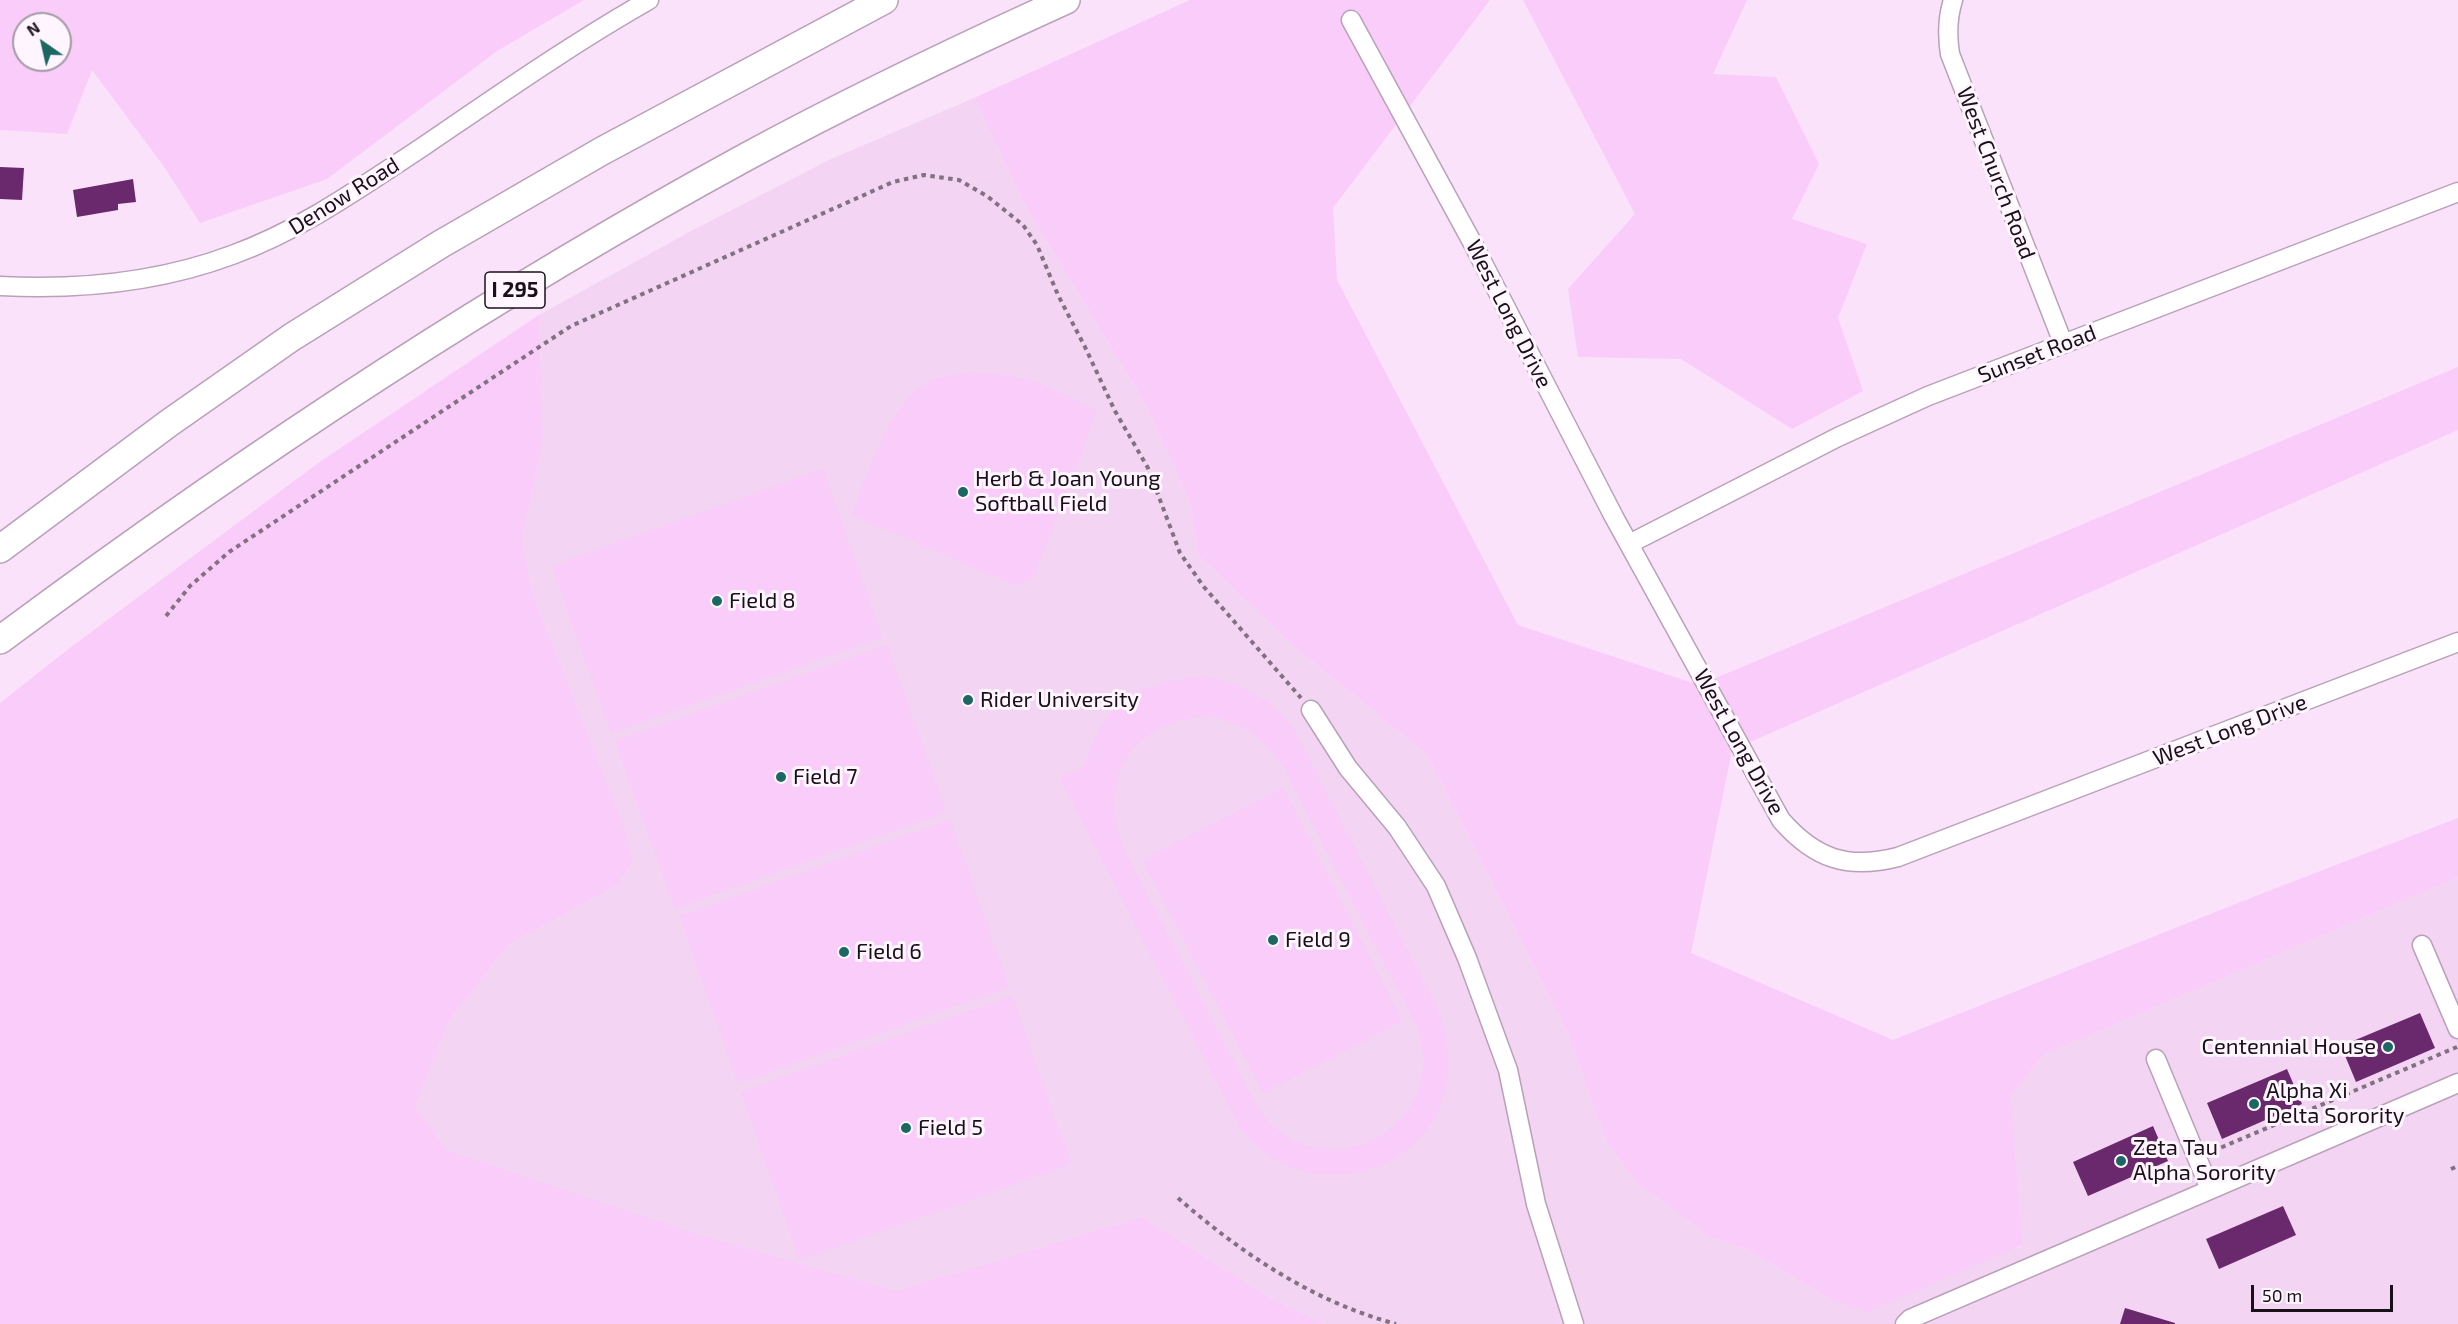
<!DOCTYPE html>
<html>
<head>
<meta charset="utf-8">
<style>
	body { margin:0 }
	#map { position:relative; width:2458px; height:1324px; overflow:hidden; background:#fbe2fb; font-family:"Exo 2",sans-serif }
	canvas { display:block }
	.north { position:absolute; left:12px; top:12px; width:60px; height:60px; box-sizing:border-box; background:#fff5ff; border:2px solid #a39aa3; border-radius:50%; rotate:326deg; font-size:16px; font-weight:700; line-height:24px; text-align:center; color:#191119 }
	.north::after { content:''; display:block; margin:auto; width:21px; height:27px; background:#1b6763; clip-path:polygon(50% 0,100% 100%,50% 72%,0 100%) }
	.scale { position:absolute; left:2251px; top:1285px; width:142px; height:27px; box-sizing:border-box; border:3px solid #191119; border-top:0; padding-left:8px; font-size:18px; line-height:21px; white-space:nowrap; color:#191119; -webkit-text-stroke:4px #fff5ff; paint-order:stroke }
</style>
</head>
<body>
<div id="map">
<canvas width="2458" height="1324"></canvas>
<div class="north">N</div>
<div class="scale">50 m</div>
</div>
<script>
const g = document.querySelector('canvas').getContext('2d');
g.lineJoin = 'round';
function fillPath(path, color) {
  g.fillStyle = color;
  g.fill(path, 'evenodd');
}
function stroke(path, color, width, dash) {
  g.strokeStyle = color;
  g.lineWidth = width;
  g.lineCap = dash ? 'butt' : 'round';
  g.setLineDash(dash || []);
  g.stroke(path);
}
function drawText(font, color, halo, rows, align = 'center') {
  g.font = font + ' "Exo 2",sans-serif';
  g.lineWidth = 6;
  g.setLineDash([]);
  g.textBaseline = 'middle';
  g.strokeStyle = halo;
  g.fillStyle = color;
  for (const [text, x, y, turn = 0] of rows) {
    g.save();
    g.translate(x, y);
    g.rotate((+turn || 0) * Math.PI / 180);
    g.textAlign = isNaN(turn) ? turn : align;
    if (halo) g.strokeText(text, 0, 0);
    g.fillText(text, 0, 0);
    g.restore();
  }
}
fillPath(new Path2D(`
	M974,98L1025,204L1146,405L1190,502L1199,556L1294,646L1427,754L1566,1028L1606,1140L1713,1238L1749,1250L1832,1300L2022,1246L2011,1096L2043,1055L2458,877V1324H1325L1275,1301L1142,1217L896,1291L700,1235L447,1150L415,1107L448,1022L508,945L615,886L624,826L533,595L522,539L543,440L539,315L691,231L829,160Z`), '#f3d4f3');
fillPath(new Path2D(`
	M0,0H584L497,51L327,179L200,223L165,168L92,70L67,134L0,130ZM24,24H60V60H24Z
	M1190,0H1490L1333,208L1337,280L1518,625L1699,685L2458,367V430L1732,750L1691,953L1893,1040L2271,890L2458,818V877L2043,1055L2011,1096L2022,1245L1867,1312L1832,1300L1749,1250L1713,1238L1637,1181L1606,1140L1566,1028L1427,754L1294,646L1199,556L1190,502L1146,405L1025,204L974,98Z
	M1523,0H1747L1713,74L1776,77L1819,164L1792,219L1867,244L1838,318L1863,391L1792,429L1681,359L1578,357L1568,289L1635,214Z
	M539,315L543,440L522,539L533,595L624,826L632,862L615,886L508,945L448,1022L415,1107L447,1150L700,1235L896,1291L1142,1217L1275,1301L1325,1324H0V703L71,647L321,461Z
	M972,373L1002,375L1037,382L1097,411L1033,578L1016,585L852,515C866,478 891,403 927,383C941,376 956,375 972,373Z
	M823,469L882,637L611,733L552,566Z
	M887,645L946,812L675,908L615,741Z
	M1205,677C1244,686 1270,697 1294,730L1438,1010C1447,1037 1453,1064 1445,1091C1426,1166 1338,1195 1274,1159C1261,1151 1250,1139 1240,1127L1060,778L1085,766C1103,703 1141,680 1205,677ZM1210,716C1247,725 1264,736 1284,768L1419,1030C1422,1044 1425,1057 1423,1071C1415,1134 1343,1169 1289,1138C1274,1130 1263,1116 1254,1102L1123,848C1097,774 1132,721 1210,716Z
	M1283,788L1402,1021L1263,1093L1143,860Z
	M950,820L1009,987L738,1083L680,916Z
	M1012,996L1071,1164L800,1260L741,1092Z`), '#f9ccf9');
fillPath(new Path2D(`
	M0,167L24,168L22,200L0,199Z
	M133,179L136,202L118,204V210L77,217L73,190Z
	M2420,1013L2435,1048L2356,1082L2341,1046Z
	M2287,1069L2302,1104L2222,1139L2207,1103Z
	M2153,1126L2168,1161L2088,1196L2073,1162Z
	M2283,1206L2296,1235L2219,1269L2206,1239Z
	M2125,1308L2175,1323V1324H2120Z`), '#6a296c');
const minor = new Path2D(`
	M1953,0C1947,19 1947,35 1950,54L2063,343
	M1351,20L1472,242L1614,517L1781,820C1815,859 1848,870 1898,857L2458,642
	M0,286C79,290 157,283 232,255C301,230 360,188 421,148C496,97 570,45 649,0
	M1629,544L1838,437L1928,396L2458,192
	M1311,710L1348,768L1397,827L1436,886L1467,958L1508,1070L1536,1204L1574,1324
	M2422,945L2458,1029
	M2156,1059L2210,1189
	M1905,1324L1910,1319L2458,1083`);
const highway = new Path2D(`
	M0,549L169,423L292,337L441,244L602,151L884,0
	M0,640C238,463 485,299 746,157C851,100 958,49 1066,0`);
stroke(minor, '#b9a1b9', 21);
stroke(highway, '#b9a1b9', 30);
stroke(new Path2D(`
	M166,616L190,586L229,552L571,326L893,182L924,175L959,180L987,196L1023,225L1037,245L1058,295L1085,347L1115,411L1148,468L1180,553L1204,587L1301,698
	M2213,1151L2457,1047
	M2451,1169L2458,1166
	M1178,1198C1242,1254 1314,1302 1396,1324`), '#817181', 4, [4.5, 4.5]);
stroke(minor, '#fff', 18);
stroke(highway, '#fff', 27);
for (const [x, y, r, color] of [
	[963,492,6,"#1b6763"],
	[717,601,6,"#1b6763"],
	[968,700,6,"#1b6763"],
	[781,777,6,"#1b6763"],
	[1273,940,6,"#1b6763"],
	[844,952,6,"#1b6763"],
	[2388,1047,6,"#1b6763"],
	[2254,1104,6,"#1b6763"],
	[906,1128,6,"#1b6763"],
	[2121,1161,6,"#1b6763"]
]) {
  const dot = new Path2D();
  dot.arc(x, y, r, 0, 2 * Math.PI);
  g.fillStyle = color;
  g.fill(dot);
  stroke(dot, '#fff5ff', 2);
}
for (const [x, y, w] of [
	[515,290,60]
]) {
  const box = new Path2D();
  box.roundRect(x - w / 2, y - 18, w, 36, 4.5);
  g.fillStyle = '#fff5ff';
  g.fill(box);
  stroke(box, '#191119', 1.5);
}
drawText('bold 21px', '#191119', null, [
	["I 295",515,290]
]);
drawText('22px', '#191119', '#fff5ff', [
	["West Church Road",1996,173,69],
	["Denow Road",344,196,-32],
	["West Long Drive",1509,314,63],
	["Sunset Road",2037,354,-21],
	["West Long Drive",2230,730,-21],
	["West Long Drive",1739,742,61]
]);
drawText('22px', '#191119', '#fff5ff', [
	["Herb & Joan Young",975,479],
	["Softball Field",975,504],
	["Field 8",729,601],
	["Rider University",980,700],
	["Field 7",793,777],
	["Field 9",1285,940],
	["Field 6",856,952],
	["Centennial House",2376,1047,"right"],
	["Alpha Xi",2266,1091],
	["Delta Sorority",2266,1116],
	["Field 5",918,1128],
	["Zeta Tau",2133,1148],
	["Alpha Sorority",2133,1173]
], 'left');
</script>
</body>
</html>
